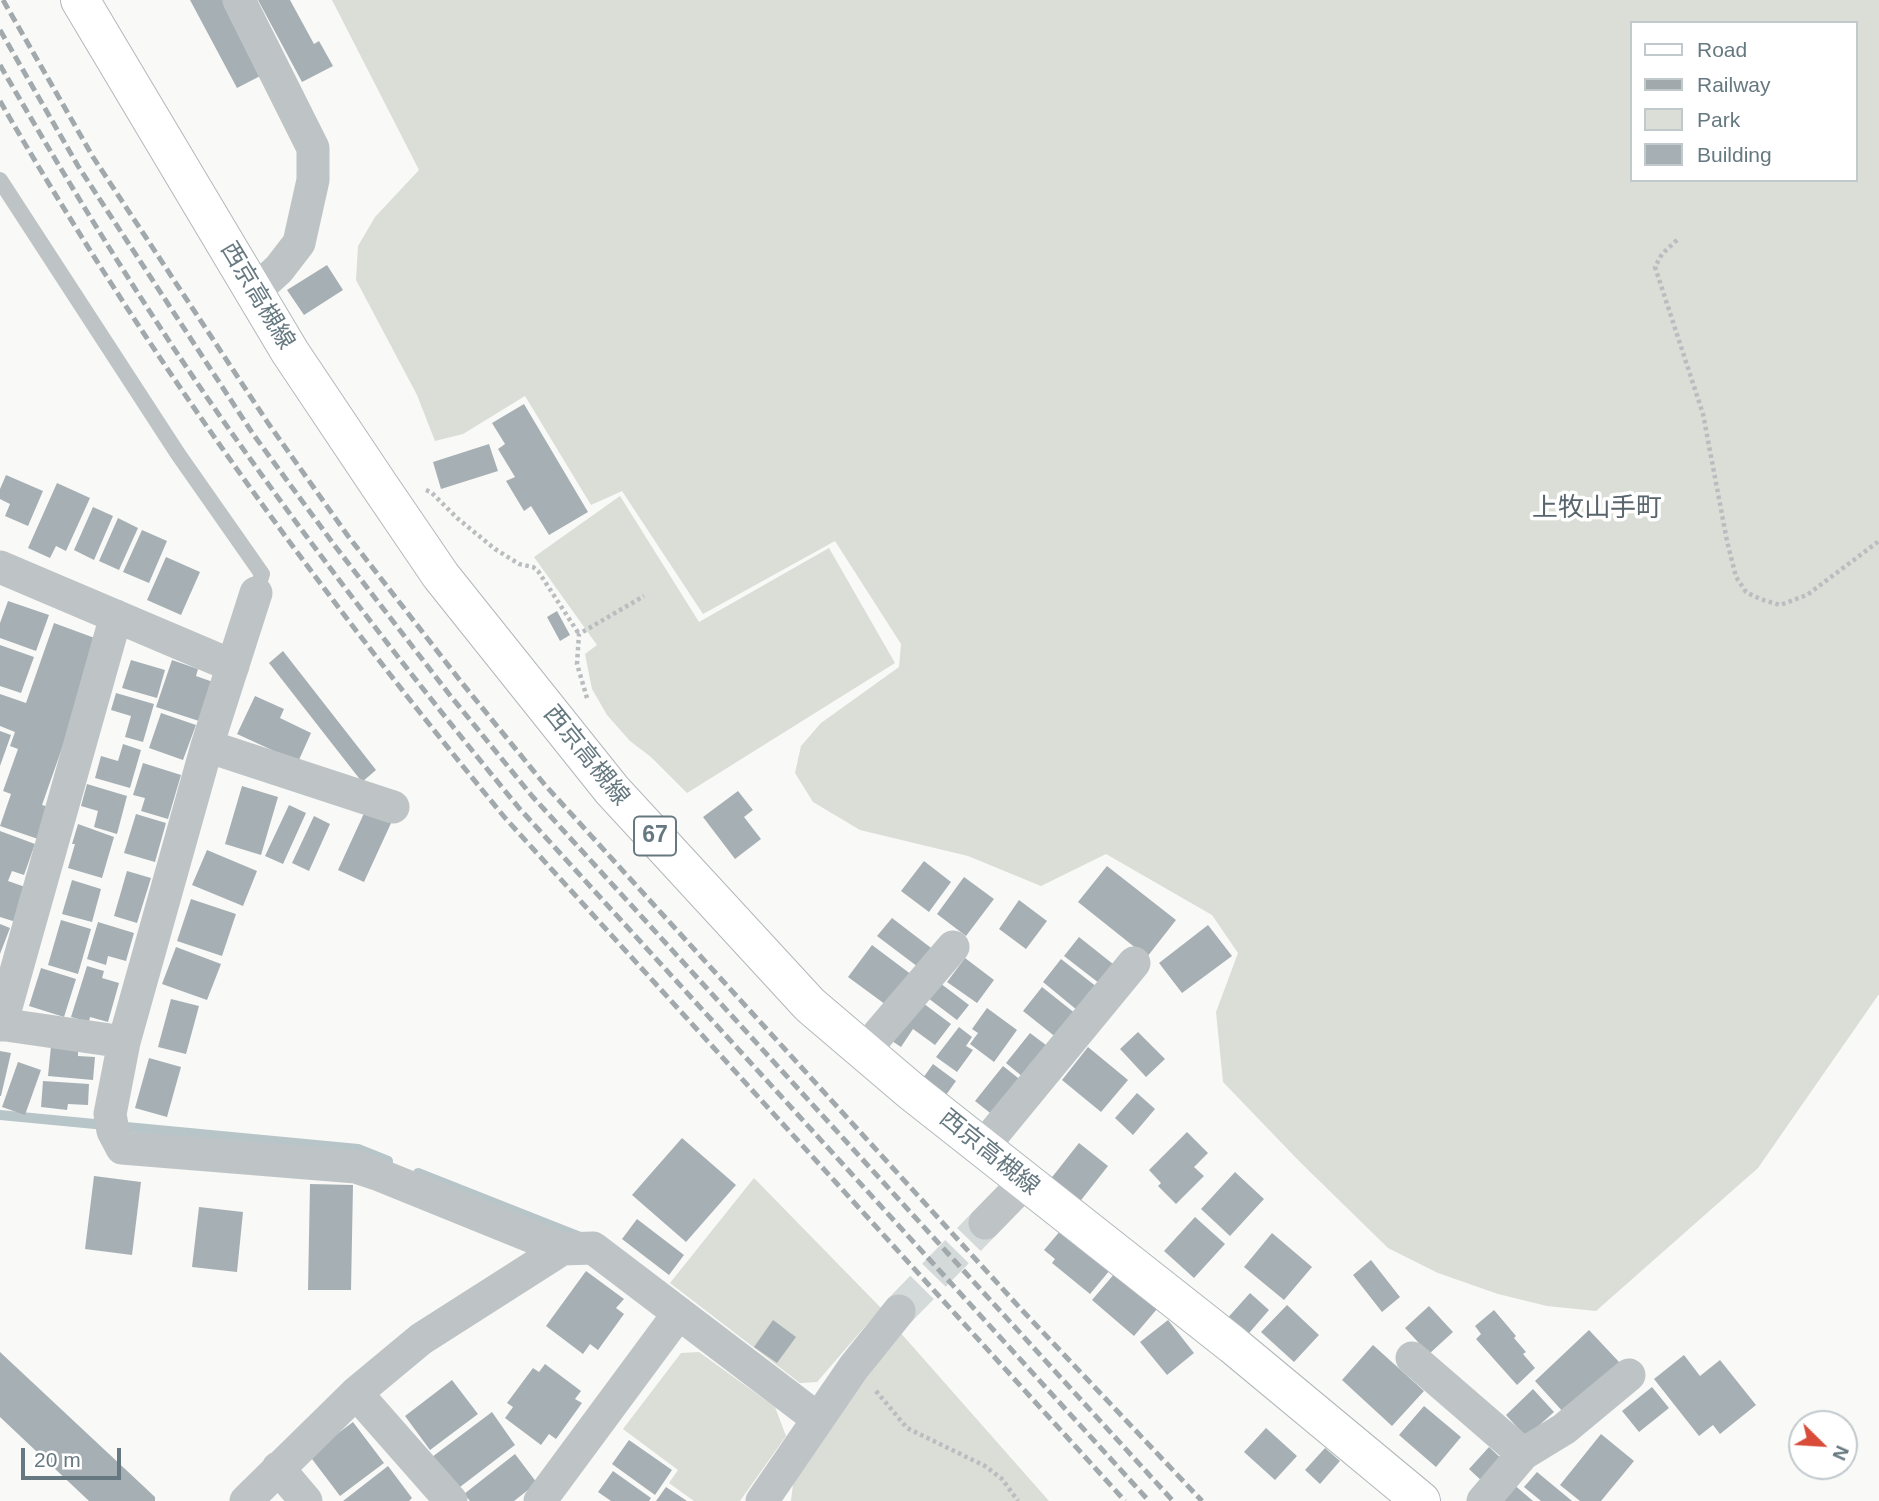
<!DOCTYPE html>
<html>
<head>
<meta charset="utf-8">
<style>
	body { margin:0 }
	#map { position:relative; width:1879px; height:1501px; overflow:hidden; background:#f9f9f7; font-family:Arial,sans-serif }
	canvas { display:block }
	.legend { position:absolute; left:1630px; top:21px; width:228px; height:161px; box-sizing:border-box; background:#fff; border:2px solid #c2c9cc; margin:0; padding:9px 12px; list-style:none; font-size:21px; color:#667880 }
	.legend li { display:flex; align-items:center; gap:14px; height:35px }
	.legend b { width:35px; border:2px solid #c2c9cc }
	.north { position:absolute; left:1788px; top:1410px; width:70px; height:70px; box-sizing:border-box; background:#fff; border:2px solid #c2c9cc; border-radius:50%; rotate:114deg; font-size:19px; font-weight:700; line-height:28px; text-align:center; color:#667880 }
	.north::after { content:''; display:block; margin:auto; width:24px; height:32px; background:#d84c39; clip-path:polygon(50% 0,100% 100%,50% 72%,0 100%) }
	.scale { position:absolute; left:21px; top:1448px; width:100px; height:32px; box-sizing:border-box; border:4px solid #667880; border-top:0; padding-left:9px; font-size:21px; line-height:24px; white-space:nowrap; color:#667880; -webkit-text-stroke:5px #fff; paint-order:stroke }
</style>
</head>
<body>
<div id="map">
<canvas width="1879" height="1501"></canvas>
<ul class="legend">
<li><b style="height:9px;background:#fff"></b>Road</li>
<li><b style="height:9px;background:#a1a9ad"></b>Railway</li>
<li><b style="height:19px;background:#daded7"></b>Park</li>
<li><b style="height:19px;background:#a6b0b4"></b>Building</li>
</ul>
<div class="north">N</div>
<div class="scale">20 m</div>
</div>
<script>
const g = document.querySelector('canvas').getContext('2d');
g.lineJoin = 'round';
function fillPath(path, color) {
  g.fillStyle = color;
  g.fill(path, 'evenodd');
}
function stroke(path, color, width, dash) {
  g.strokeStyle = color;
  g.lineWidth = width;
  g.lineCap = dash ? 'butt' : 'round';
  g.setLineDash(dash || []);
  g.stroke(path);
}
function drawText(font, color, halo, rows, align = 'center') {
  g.font = font + ' Arial,"Noto Sans JP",sans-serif';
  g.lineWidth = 7;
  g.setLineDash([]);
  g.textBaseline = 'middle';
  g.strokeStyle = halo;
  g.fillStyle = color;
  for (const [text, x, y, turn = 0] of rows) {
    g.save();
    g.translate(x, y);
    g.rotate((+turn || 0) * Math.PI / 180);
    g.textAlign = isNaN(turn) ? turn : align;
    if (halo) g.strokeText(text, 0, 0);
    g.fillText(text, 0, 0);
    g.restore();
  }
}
fillPath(new Path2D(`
	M332,0H1879V994L1758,1168L1596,1311L1547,1306L1498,1294L1438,1273L1388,1248L1300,1162L1223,1082L1216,1012L1238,953L1212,915L1106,854L1041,886L968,856L860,830L813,802L795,773L801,746L821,723L899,667L901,644L835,541L703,614L622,491L591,505L525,396L463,434L435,441L417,395L356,280L358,246L375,217L419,170ZM1632,23H1856V180H1632Z
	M620,496L699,622L829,548L895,663L687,793L651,757L630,741L607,715L592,689L585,654L597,645L534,557Z
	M754,1178L881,1308L817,1382L800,1383L670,1283Z
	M899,1331L1049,1501H791L793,1484Z
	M699,1352L775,1407L786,1436L740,1501H694L669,1483L678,1470L623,1429L681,1353Z`), '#daded7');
stroke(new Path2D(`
	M0,1115L358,1149L388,1161
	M418,1173L580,1237`), '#b8c5c8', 10);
fillPath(new Path2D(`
	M190,0H227L266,73L237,88Z
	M258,0H290L314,44L319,41L333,66L302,82Z
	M327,265L343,290L304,315L287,290Z
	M524,404L588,512L549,535L531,506L524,511L506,481L515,477L498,449L505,444L492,423Z
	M489,444L498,471L441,489L433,462Z
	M6,475L43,491L28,526L5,516L10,504L0,499V489Z
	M57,483L90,498L66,551L56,546L50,558L28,548Z
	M93,507L113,516L94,560L74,550Z
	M118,518L138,528L119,570L99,561Z
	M142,530L167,541L149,583L123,572Z
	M166,557L200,572L181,615L147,600Z
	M8,601L49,615L36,651L0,638V623Z
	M557,611L570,635L560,641L547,617Z
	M54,623L100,640L42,805L49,807L38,839L0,826L11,794L3,791L18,749L10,746L15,732L0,726V694L26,703Z
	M0,645L34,657L21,693L0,686Z
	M283,651L376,770L362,782L269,663Z
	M131,660L165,670L157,698L122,688Z
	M172,660L198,669L196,676L213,682L199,721L156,707Z
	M116,693L154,704L143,742L125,737L131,716L111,710Z
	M255,696L284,709L280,718L311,733L298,762L237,734Z
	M161,713L196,725L183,760L149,748Z
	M0,731L11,735L0,766Z
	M123,744L141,750L130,788L95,778L101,756L118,761Z
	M143,763L181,775L168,819L141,811L145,798L133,795Z
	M87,784L127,796L117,834L94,827L98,811L81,806Z
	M242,786L278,797L261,855L225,844Z
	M738,791L753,810L744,817L761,839L735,859L703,817Z
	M289,805L306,813L283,864L265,856Z
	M366,809L392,821L364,882L338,870Z
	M136,814L166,823L155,862L124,853Z
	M314,816L330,824L309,871L292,863Z
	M78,824L114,837L102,878L68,868L75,844H72Z
	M0,831L35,844L24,875L12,871L8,881L28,888L16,922L0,917Z
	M207,850L257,871L243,906L192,885Z
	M924,861L951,882L929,912L901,891Z
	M1107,866L1176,920L1147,957L1078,902Z
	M127,871L151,878L137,923L114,916Z
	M964,877L994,899L966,936L937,914Z
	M72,880L101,889L92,922L62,914Z
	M191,899L236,914L222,956L177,941Z
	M1019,900L1047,921L1026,949L999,929Z
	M892,918L939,954L926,973L877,936Z
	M61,920L91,929L78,974L48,965Z
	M98,922L134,933L126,961L108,956L106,965L87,959Z
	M0,924L10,928L0,954Z
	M1208,925L1232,956L1182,993L1159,963Z
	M1079,937L1123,972L1108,990L1064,956Z
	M872,945L916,978L893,1010L848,977Z
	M176,947L221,964L207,1000L162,984Z
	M965,958L994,980L977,1003L947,982Z
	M1061,959L1102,991L1083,1015L1043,982Z
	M87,966L104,971L102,978L119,983L108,1022L90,1017L89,1022L71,1017Z
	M41,968L76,979L64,1017L29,1006Z
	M936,980L969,1005L957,1020L924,995Z
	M1042,987L1081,1018L1062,1042L1023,1011Z
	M915,997L951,1024L935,1045L913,1029L901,1047L886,1037Z
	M171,999L199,1006L186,1054L158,1047Z
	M987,1008L1017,1030L994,1062L970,1044L978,1033L972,1029Z
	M959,1027L972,1037L966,1046L973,1050L957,1072L936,1057Z
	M1138,1032L1165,1059L1146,1077L1120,1049Z
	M1030,1033L1054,1051L1029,1082L1006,1063Z
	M51,1046L78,1048V1056L95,1057L93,1080L48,1076Z
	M1088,1047L1128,1080L1101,1112L1062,1080Z
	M0,1051L11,1053L1,1096H0Z
	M149,1058L181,1067L167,1117L135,1108Z
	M18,1062L41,1070L25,1115L2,1107Z
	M933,1064L956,1081L946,1095L923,1078Z
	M1003,1066L1027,1085L999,1120L975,1101Z
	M43,1081L89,1084L88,1105L68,1104L67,1110L41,1107Z
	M1137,1093L1155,1109L1133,1135L1115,1118Z
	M1187,1132L1208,1153L1194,1167L1204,1176L1176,1204L1158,1186L1161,1183L1149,1170Z
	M682,1138L736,1185L686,1242L632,1195Z
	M1079,1143L1108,1166L1078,1204L1049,1181Z
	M1235,1172L1264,1199L1230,1236L1201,1209Z
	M94,1176L141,1182L132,1255L85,1249Z
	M310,1184L353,1185L351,1290H308Z
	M199,1207L243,1212L237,1272L192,1267Z
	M1195,1217L1225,1244L1194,1278L1164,1251Z
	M637,1219L684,1255L669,1275L622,1239Z
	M1061,1230L1110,1270L1090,1294L1052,1263L1055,1259L1044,1250Z
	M1272,1233L1312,1267L1284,1300L1244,1267Z
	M1371,1260L1400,1297L1382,1312L1353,1275Z
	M586,1271L624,1299L616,1308L624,1314L598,1350L590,1344L583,1354L546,1326Z
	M1115,1273L1157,1309L1134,1336L1092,1300Z
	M1250,1293L1269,1310L1243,1340L1224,1322Z
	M1287,1305L1319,1335L1294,1362L1261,1332Z
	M1429,1306L1453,1332L1429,1354L1405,1328Z
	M1494,1310L1516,1336L1514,1338L1526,1352L1523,1354L1535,1368L1517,1385L1476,1339L1481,1334L1475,1326Z
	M773,1320L796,1337L777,1363L754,1347Z
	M1168,1320L1194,1353L1167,1375L1140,1342Z
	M1589,1330L1620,1363L1565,1414L1535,1381Z
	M1373,1345L1424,1391L1392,1426L1342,1380Z
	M0,1352L155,1497V1501H89L0,1417Z
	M1684,1355L1700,1376L1720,1360L1756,1405L1720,1434L1713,1425L1699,1436L1654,1379Z
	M545,1364L581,1391L575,1399L582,1403L556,1439L549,1434L541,1445L505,1418L513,1407L507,1403L533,1368L539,1372Z
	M452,1380L478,1414L430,1450L405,1416Z
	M1652,1387L1669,1408L1639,1432L1622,1411Z
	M1533,1389L1554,1412L1526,1437L1506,1415Z
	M1424,1406L1461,1437L1436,1467L1399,1435Z
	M492,1412L515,1445L456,1490L432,1457Z
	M353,1422L384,1463L340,1496L309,1455Z
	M1266,1428L1297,1456L1275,1480L1244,1452Z
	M1601,1434L1634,1461L1601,1501H1580L1560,1485Z
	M629,1440L672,1470L655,1495L612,1464Z
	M1489,1447L1505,1462L1485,1484L1469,1469Z
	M1325,1448L1340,1461L1320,1484L1305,1470Z
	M515,1454L537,1483L514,1501H470L464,1494Z
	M388,1466L412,1498L409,1501H343Z
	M613,1471L651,1498L649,1501H611L598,1492Z
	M1537,1472L1572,1501H1541L1524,1487Z
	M1512,1483L1533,1501H1497Z
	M666,1487L687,1501H656Z`), '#a6b0b4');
stroke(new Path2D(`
	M899,1311L985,1223`), '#d4d9d9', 33, [33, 17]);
const primary = new Path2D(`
	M80,0L290,352L379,485L441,576L612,790L810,1005L911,1091L1233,1345L1421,1501`);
stroke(primary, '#b2b8bb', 40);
stroke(new Path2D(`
	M1677,240L1662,254L1655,267L1703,414L1727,541L1736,577L1746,592L1760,599L1780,605L1807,595L1879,541
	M426,490L431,492L457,518L495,549L519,564L533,567L538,571L579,634
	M587,698L577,664L579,634L644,596
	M876,1391L907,1428L985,1466L1002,1479L1018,1501`), '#b9bdbf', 4.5, [3.5, 3.5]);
stroke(new Path2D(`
	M0,180L178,454L262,574L256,593`), '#bec4c6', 16);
stroke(new Path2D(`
	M239,0L313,148V180L299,243L279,269L254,292
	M0,567L233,666
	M207,746L393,807
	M0,1024L124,1042L207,746L256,593
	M1,1025L116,616
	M124,1042L110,1114L113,1131L122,1148L356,1167L377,1174L562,1249L593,1248L818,1419
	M864,1051L953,947
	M982,1148L1134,963
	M985,1223L1025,1182
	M1412,1358L1523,1454
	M356,1393L451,1501
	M278,1468L306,1501
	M246,1501L356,1393L421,1339L562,1249
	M540,1501L679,1313
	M762,1501L854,1367L899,1311
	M1483,1501L1523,1454L1564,1429L1629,1375`), '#bec4c6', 33);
stroke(primary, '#fff', 38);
stroke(new Path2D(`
	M3,0L93,157L268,423L348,536L462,683L545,785L1020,1308L1202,1501
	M0,30L78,166L253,434L335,546L449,694L532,796L1173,1501
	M0,65C75,195 154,324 241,446C329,570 422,690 519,808L1149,1501
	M0,101C146,355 319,592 506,819L1125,1501`), '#a1a9ad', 5, [10, 5]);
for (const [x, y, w] of [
	[655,836,42]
]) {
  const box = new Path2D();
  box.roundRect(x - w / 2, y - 19.5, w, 39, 5);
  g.fillStyle = '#fff';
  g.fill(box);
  stroke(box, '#667880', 2);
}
drawText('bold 23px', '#667880', null, [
	["67",655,836]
]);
drawText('24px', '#667880', '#fff', [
	["西京高槻線",257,296,59],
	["西京高槻線",586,756,51],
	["西京高槻線",989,1153,39]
]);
drawText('26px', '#58656c', '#fff', [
	["上牧山手町",1597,509]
]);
</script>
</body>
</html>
